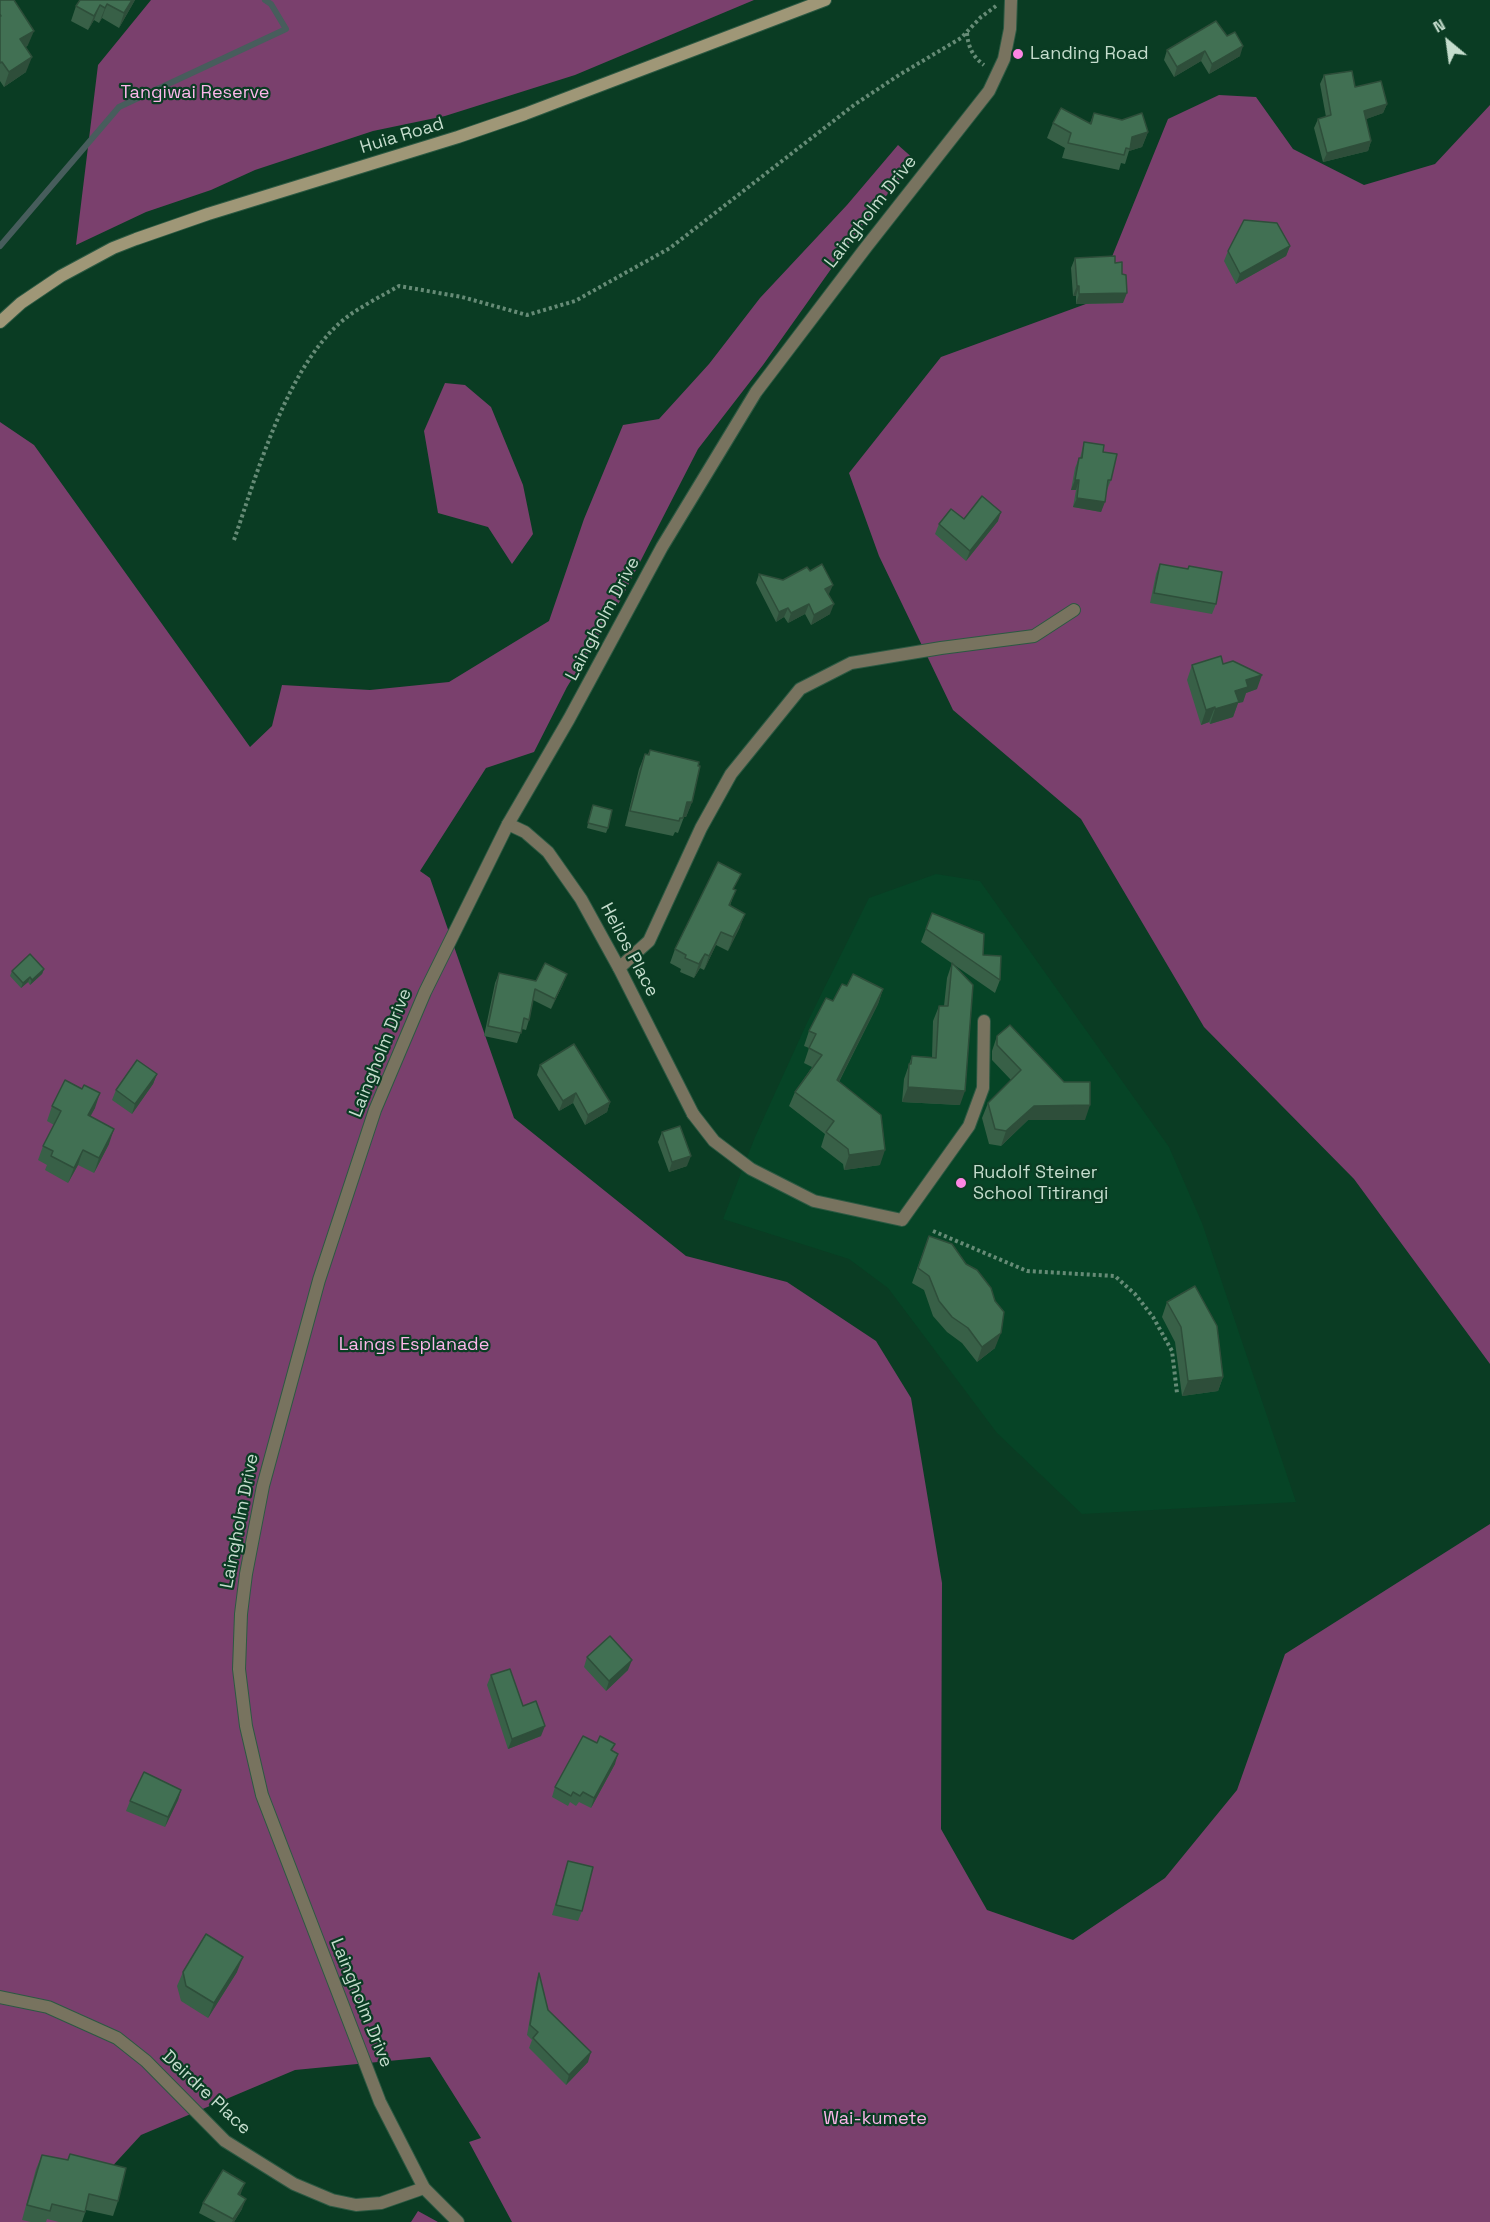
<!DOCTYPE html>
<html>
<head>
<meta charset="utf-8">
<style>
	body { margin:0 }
	#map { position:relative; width:1490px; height:2222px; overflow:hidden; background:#0a3c23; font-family:"Space Grotesk",sans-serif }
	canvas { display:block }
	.north { position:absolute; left:1418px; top:12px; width:60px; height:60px; -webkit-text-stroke:4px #0a3c23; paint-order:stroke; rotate:331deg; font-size:16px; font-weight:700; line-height:24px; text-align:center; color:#c5ddcd }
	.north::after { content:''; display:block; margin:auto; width:21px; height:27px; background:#c5ddcd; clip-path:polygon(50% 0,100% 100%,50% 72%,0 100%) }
</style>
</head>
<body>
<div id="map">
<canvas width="1490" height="2222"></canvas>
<div class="north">N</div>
</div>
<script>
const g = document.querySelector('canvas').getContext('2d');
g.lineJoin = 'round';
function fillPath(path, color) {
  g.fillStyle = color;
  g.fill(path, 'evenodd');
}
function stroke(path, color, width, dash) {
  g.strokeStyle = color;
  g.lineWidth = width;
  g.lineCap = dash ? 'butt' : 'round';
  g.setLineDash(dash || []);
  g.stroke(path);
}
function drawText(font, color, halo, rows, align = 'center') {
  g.font = font + ' "Space Grotesk",sans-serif';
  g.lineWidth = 4.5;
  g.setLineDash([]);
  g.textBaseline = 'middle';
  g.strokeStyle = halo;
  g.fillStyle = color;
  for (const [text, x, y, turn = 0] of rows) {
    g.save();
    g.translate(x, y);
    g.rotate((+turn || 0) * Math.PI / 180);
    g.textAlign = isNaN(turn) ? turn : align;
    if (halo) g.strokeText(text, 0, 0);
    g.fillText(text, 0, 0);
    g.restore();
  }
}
fillPath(new Path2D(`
	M936,874L980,881L1169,1147L1202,1223L1296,1502L1082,1514L997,1433L888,1288L849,1259L723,1219L755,1137L806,1025L869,898Z`), '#064426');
fillPath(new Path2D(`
	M151,0H754L575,75L445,116L373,131L255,170L211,190L146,212L76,245L98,65Z
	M1219,95L1256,97L1293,149L1364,185L1435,164L1490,105V1364L1354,1179L1204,1027L1081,819L953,710L879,556L849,473L941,357L1094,301L1168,119Z
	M898,145L915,160L858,231L763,365L698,449L620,601L567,687L534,752L486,768L420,871L430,878L514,1118L686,1256L787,1282L876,1341L911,1398L942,1583L941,1829L987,1910L1073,1940L1165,1878L1237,1790L1285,1654L1490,1524V2222H512L469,2142L481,2138L430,2057L295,2070L141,2135L61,2222H0V422L34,445L250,747L272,726L282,685L370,690L449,682L549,621L584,519L623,425L659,419L709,364L760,298L847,205Z
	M445,383L465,385L491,407L523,485L533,534L512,564L488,527L438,513L424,431Z
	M418,2211L438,2222H411Z`), '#7a406d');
stroke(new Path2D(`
	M0,246L119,107L286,29L271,4L265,0`), '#475d5c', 6);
const service = new Path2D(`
	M619,968L649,941L701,828L731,774L800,689L851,663L941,648L1034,636L1074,610
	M693,1114L714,1141L751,1169L814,1201L902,1220L969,1126L983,1088L984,1021`);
const minor = new Path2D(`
	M508,824L525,832L548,852L581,899L619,968L693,1114
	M0,1997L48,2007L117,2038L146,2061L225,2141L294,2184L332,2200L356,2205L381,2203L424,2188`);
const tertiary = new Path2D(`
	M458,2222L424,2188L380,2102L262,1795L246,1726L239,1669L241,1614L246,1574L263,1486L319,1280L375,1110L425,992L508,824L569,719L662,547L756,392L867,246L989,91L1004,59L1010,29L1011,0`);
const secondary = new Path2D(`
	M0,322L21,303L61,276L113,248L136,239L208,214L458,137L525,114L825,0`);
stroke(service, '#2c5942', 14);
stroke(minor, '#2c5942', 14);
stroke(tertiary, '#2c5942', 14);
stroke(secondary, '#2c5942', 14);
stroke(new Path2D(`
	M967,33C968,47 973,57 984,65
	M234,540C258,471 289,358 351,314C366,304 383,295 399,286L462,297L527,315L575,301L670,248L854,105L899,75L961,38L981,17L996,6
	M933,1231L1027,1271L1115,1276L1135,1294L1153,1317L1172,1351L1177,1393`), '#668b76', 4, [3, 3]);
stroke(service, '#78735f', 12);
stroke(minor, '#78735f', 12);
stroke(tertiary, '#78735f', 12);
stroke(secondary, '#9f9777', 12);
fillPath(new Path2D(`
	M0,0L28,45L26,47V72L4,87L0,81Z
	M80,0H135L119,28L102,18L99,23L94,20L88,30L71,21L76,6Z
	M1227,36L1240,56L1209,74L1201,61L1174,77L1164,60L1167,50Z
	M1324,75L1355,87L1387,104L1383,113L1366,119L1371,141L1368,151L1323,162L1314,128L1318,119L1326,117L1320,84Z
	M1094,113L1148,132L1142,147L1129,151L1125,164L1121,163L1119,170L1062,158L1065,148L1047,138L1053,123H1090Z
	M1290,246L1286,256L1236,284L1224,261L1228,251Z
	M1075,258L1115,263L1123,303L1076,304V296H1073L1071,268Z
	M1084,442L1103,452L1111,480L1107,490L1101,512L1073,507L1076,490H1071L1075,468L1079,458H1080Z
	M998,521L966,561L935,534L939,524Z
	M1160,564L1188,569L1189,566L1216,604L1212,614L1150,603L1156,574Z
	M810,571L829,594V595L830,614L811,625L805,614L788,623L784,617L776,622L756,583L759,574L783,580Z
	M1223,664L1257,689L1246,693L1243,702L1238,703L1233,717L1210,724L1209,722L1201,725L1187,680L1192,665Z
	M650,750L692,802L686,817H684L678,833L675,832L673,836L625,826L639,769L645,754H648Z
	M591,810L608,828L606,833L587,828Z
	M735,890L730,906L740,927L728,951L716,945L704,970L700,968L694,978L680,972L681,969L670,963L675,949Z
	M932,913L983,955L1000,980L995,993L921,942Z
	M952,963L960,1105L902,1102L904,1079L912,1056L932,1057L933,1021L939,1006H944L947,978Z
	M44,969L42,974L30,985L28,982L21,988L10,976L12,971Z
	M499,973L536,981L563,984L551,1009L533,1000L529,1020L526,1030L522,1029L517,1043L484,1036L495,983Z
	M847,986L883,989L878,1004L839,1082L880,1165L844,1170L843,1164L821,1147L825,1134L789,1106L795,1092L812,1067L804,1063L809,1048L804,1046L809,1031Z
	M997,1036L1085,1120H1028L1001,1146L989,1144L982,1118L988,1103L1011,1080L992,1060V1051Z
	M540,1065L610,1102L607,1112L585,1125L573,1103L559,1111L537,1075Z
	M157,1074L153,1084L132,1114L112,1100L116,1090Z
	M52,1106L95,1108L90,1116L109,1144L94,1173L78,1165L68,1183L45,1170L47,1165L38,1160L43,1146L54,1125L47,1121Z
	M662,1132L687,1166L669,1172L658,1142Z
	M929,1236L995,1348L977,1362L962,1343L947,1332L933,1316L924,1290L912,1283Z
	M1167,1302L1223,1377L1218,1391L1182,1396L1175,1342L1162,1317Z
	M587,1657L628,1670L606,1691L584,1667Z
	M491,1675L523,1706L541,1736L508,1749L487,1685Z
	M612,1751L615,1764L591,1808L579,1802L576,1806L570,1802L568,1806L552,1797L555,1787Z
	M181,1790L178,1800L165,1827L126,1811L130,1801Z
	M568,1861L582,1911L578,1921L552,1915Z
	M183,1972H237L208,2018L181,2001L177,1986Z
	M539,1973L548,2010L588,2062L566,2085L529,2048L532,2040L527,2035L536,1983Z
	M70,2154L118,2201L113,2216L86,2210L82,2222H59L47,2219L46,2222H31L22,2220L36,2169L42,2155L67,2160Z
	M241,2193L240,2195L242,2209L234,2222H216L199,2213L203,2203Z`), '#386047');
fillPath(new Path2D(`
	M132,0H135L119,28L124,13Z
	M107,4L102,18L99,23L105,8Z
	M100,5L94,20L88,30L94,16Z
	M34,31L28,45L15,54L20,39Z
	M1243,46L1240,56L1209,74L1212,64Z
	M1205,51L1201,61L1174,77L1177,67Z
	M32,57L26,72L4,87L9,72Z
	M1387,104L1383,113L1361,121L1364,111Z
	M1148,132L1142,147L1129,151L1132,137Z
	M1371,141L1368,151L1323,162L1327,153Z
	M1290,246L1286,256L1236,284L1240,274Z
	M1077,286H1079L1076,296H1073Z
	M1127,293L1123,303L1076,304L1079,294Z
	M1075,480H1079L1076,490H1071Z
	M1077,498L1105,502L1101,512L1073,507Z
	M1001,512L998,521L966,561L970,551Z
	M833,585L829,594L822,599L825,589Z
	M809,604L805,614L788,623L791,613Z
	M834,604L830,614L811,625L814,615Z
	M788,608L784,617L776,622L779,612Z
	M1262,675L1257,689L1246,693L1243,702L1238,703L1233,717L1210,724L1215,709L1246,680Z
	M1215,707L1209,722L1201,725L1206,710Z
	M687,802H692L686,817H682Z
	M745,914L740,927L728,951L733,937Z
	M721,932L716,945L704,970L709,956Z
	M705,954L700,968L694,978L699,964Z
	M44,969L42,974L30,985L32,980Z
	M567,974L563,984L551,1009L555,999Z
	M30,977L28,982L21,988L23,983Z
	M883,989L878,1004L832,1095L837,1080Z
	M157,1074L153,1084L132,1114L135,1104Z
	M908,1087L965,1091L960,1105L902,1102Z
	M100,1093L95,1108L83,1130L88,1115Z
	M576,1093L573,1103L559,1111L563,1101Z
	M610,1102L607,1112L585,1125L588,1115Z
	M1090,1105L1085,1120H1028L1001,1146L1006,1131L1034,1106Z
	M114,1129L109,1144L94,1173L99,1158Z
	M83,1150L78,1165L68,1183L74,1168Z
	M885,1150L880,1165L844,1170L849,1155Z
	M691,1156L687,1166L669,1172L672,1162Z
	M1001,1333L995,1348L977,1362L982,1347Z
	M1223,1377L1218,1391L1182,1396L1188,1381Z
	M632,1660L628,1670L606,1691L609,1681Z
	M545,1726L541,1736L508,1749L512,1739Z
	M618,1754L615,1764L591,1808L594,1798Z
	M181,1790L178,1800L165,1827L168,1817Z
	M243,1957L237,1972L208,2018L214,2003Z
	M591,2052L588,2062L566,2085L569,2075Z
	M245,2183L241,2193L234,2204L238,2194Z
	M246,2199L242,2209L234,2222H232Z`), '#2e4e3a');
const building = new Path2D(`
	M0,0H14L34,31L20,39L32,57L9,72L2,62L0,63V16H1L0,14Z
	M80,0H132L124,13L107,4L105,8L100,5L94,16L76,6Z
	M1216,21L1227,36L1235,32L1243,46L1212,64L1205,51L1177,67L1167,50Z
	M1352,71L1355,87L1381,81L1387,104L1364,111L1371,141L1327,153L1318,119L1331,115L1324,75Z
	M1061,108L1091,124L1094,113L1122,120L1142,113L1148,132L1132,137L1130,149L1126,148L1124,155L1068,143L1071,133L1053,123Z
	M1244,220L1277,223L1290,246L1240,274L1228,251Z
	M1115,256V263L1122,262V274L1126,275L1127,293L1079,294V286H1077L1075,258Z
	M1084,442L1104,445L1103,452L1117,454L1111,480H1108L1105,502L1077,498L1079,480H1075L1079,458H1082Z
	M982,496L1001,512L970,551L939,524L951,509L964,519Z
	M822,564L833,585L825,589L834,604L814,615L809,604L791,613L788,608L779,612L759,574L783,580L807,567L810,571Z
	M1160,564L1188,569L1189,566L1222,572L1216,604L1154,593Z
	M1221,656L1223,664L1233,661L1262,675L1246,680L1248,687L1235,691L1239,702L1215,709V707L1206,710L1192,665Z
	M650,750L699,762L698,766H700L692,802H687L683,818H680L679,821L630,811L645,754L649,755Z
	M593,805L612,810L608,828L588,823Z
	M718,862L741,874L733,889L736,890L729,905L745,914L733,937L721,932L709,956L705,954L699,964L685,958L686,955L675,949Z
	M932,913L984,934L983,955L1001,956L1000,980L926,929Z
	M30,954L44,969L32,980L30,977L23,983L12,971Z
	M545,963L567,974L555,999L535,989L529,1020L524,1018L521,1033L488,1026L499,973L536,981Z
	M952,963L973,985L965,1091L908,1087L909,1064H911L912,1056L936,1058L939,1006H948Z
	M853,974L883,989L837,1080L881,1115L885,1150L849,1155L848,1149L826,1132L834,1121L795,1092L822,1055L809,1048L816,1034L809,1031L826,998L833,1001L842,984L847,986Z
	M1010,1025L1064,1082H1090V1105L1034,1106L1006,1131L995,1129L988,1103L1021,1070L997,1045V1036Z
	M574,1044L610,1102L588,1115L576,1093L563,1101L540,1065Z
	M137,1060L157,1074L135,1104L116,1090Z
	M65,1080L82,1089L84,1085L100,1093L88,1115L114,1129L99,1158L83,1150L74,1168L51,1156L53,1151L43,1146L61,1111L52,1106Z
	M680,1126L691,1156L672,1162L662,1132Z
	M929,1236L952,1244L966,1264L977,1270L991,1288L995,1301L1004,1312L1001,1333L982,1347L968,1328L952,1317L939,1301L929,1276L918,1268Z
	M1195,1286L1217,1326L1223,1377L1188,1381L1181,1327L1167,1302Z
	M610,1636L632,1660L609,1681L587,1657Z
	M510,1669L523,1706L536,1701L545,1726L512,1739L491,1675Z
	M583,1736L597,1743L600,1736L615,1744L611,1750L618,1754L594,1798L583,1792L580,1796L573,1792L571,1796L555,1787Z
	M144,1772L181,1790L168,1817L130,1801Z
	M568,1861L593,1867L582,1911L556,1905Z
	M206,1934L243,1957L214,2003L186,1986L183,1972Z
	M539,1973L548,2010L591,2052L569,2075L533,2038L538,2032L530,2025Z
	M70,2154L126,2168L118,2201L89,2194L85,2212L52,2204L50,2211L27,2205L42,2155L68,2160Z
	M223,2170L245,2183L238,2194L246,2199L233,2219L203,2203Z`);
fillPath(building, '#417053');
stroke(building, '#2e4e3a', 1.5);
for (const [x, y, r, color] of [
	[1018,54,6,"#fd86e3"],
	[961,1183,6,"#fd86e3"]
]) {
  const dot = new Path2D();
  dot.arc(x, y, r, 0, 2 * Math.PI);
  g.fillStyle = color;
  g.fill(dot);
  stroke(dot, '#0a3c23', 2);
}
drawText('18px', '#c5ddcd', '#0a3c23', [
	["Landing Road",1030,54],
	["Rudolf Steiner",973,1173],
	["School Titirangi",973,1194]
], 'left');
drawText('18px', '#fcb6ea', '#0a3c23', [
	["Tangiwai Reserve",195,93],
	["Laings Esplanade",414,1345],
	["Wai-kumete",875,2119]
]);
drawText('18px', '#c5ddcd', '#0a3c23', [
	["Huia Road",402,136,-17],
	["Laingholm Drive",871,212,-52],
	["Laingholm Drive",603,619,-62],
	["Helios Place",629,950,62],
	["Laingholm Drive",381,1053,-68],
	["Laingholm Drive",240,1521,-79],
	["Laingholm Drive",361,2003,68],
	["Deirdre Place",206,2093,43]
]);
</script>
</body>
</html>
